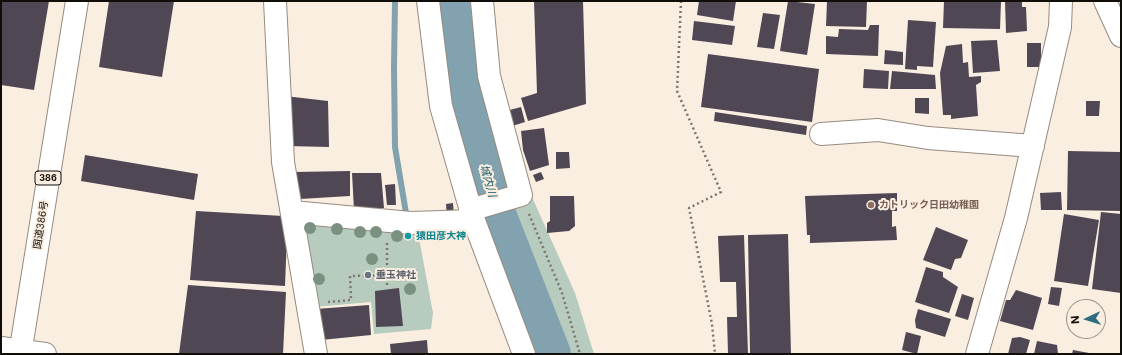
<!DOCTYPE html>
<html>
<head>
<meta charset="utf-8">
<style>
	body { margin:0 }
	#map { position:relative; width:1122px; height:355px; overflow:hidden; background:#faeee1; font-family:Inter,sans-serif }
	canvas { display:block }
	.frame { position:absolute; inset:0; border:2px solid #110d08; pointer-events:none }
	.north { position:absolute; left:1066px; top:299px; width:40px; height:40px; box-sizing:border-box; background:#faeee1; border:1px solid #9d948a; border-radius:50%; rotate:266deg; font-size:11px; font-weight:700; line-height:16px; text-align:center; color:#110d08 }
	.north::after { content:''; display:block; margin:auto; width:14px; height:18px; background:#2e6c82; clip-path:polygon(50% 0,100% 100%,50% 72%,0 100%) }
</style>
</head>
<body>
<div id="map">
<canvas width="1122" height="355"></canvas>
<div class="frame"></div>
<div class="north">N</div>
</div>
<script>
const g = document.querySelector('canvas').getContext('2d');
g.lineJoin = 'round';
function fillPath(path, color) {
  g.fillStyle = color;
  g.fill(path, 'evenodd');
}
function stroke(path, color, width, dash) {
  g.strokeStyle = color;
  g.lineWidth = width;
  g.lineCap = dash ? 'butt' : 'round';
  g.setLineDash(dash || []);
  g.stroke(path);
}
function drawText(font, color, halo, rows, align = 'center') {
  g.font = font + ' Inter,"Noto Sans JP",sans-serif';
  g.lineWidth = 4;
  g.setLineDash([]);
  g.textBaseline = 'middle';
  g.strokeStyle = halo;
  g.fillStyle = color;
  for (const [text, x, y, turn = 0] of rows) {
    g.save();
    g.translate(x, y);
    g.rotate((+turn || 0) * Math.PI / 180);
    g.textAlign = isNaN(turn) ? turn : align;
    if (halo) g.strokeText(text, 0, 0);
    g.fillText(text, 0, 0);
    g.restore();
  }
}
fillPath(new Path2D(`
	M532,197L575,293L594,354H563L550,311L511,205Z
	M301,221L418,233L433,313L431,329L374,334L371,302L315,307Z`), '#b7cbbf');
stroke(new Path2D(`
	M395,1L394,67L395,147L406,213`), '#81a2ae', 6);
stroke(new Path2D(`
	M451,1L460,80L497,214L552,354`), '#81a2ae', 38);
fillPath(new Path2D(`
	M1,1H49L34,90L1,85Z
	M109,1H174L162,77L99,67Z
	M534,1H583L586,104L528,121L521,98L537,93Z
	M699,1H736L733,21L697,15Z
	M788,1L815,4L807,55L780,51Z
	M827,1H867L866,27L826,26Z
	M944,1H1001L1000,29L943,28Z
	M1005,1H1022V7H1026L1027,31L1006,33Z
	M763,13L780,15L774,49L757,47Z
	M908,20L936,22L933,67L917,66V70L905,69Z
	M694,21L735,26L732,45L692,40Z
	M870,25H879L878,56L826,54V36L838,37L839,29L868,30Z
	M997,40L1000,71L973,73L971,41Z
	M1027,43H1041V67H1027Z
	M962,44L963,63L968,62L969,77L981,76V82L976,85L978,116L951,119V115H943L940,73L946,46Z
	M885,50L903,52V65L884,64Z
	M708,54L819,69L812,122L701,107Z
	M864,69L889,71L888,89L863,88Z
	M892,71L935,75L936,89H890Z
	M285,96L328,101L329,147L287,146Z
	M915,98H929V114L915,113Z
	M1086,101H1100L1099,116H1086Z
	M521,107L525,122L506,128L502,112Z
	M715,112L807,126L806,135L714,121Z
	M544,128L549,165L530,171L523,150L521,131Z
	M1068,151L1121,152V211L1067,210Z
	M556,152H569L570,168L556,169Z
	M85,155L198,174L194,200L81,181Z
	M350,171V196L300,199L294,172Z
	M541,172L544,179L536,182L533,175Z
	M352,173H381L384,208L354,210Z
	M395,184L396,205H387L385,185Z
	M1061,192L1062,210H1041L1040,193Z
	M897,193V211H892V227L896,226L897,240L810,243V235H807L805,196Z
	M550,196H574L575,226L569,231L547,233V223L550,221Z
	M453,203L454,216L447,218L446,204Z
	M196,211L283,216L287,234L285,286L190,280Z
	M1101,212L1121,214V293L1092,289Z
	M1064,214L1099,220L1088,286L1054,281Z
	M936,227L968,240L961,258L955,259L951,270L923,260Z
	M788,234L791,354H750L748,235Z
	M744,235L748,354H728L727,317H737L736,282H720L718,236Z
	M926,267L943,272V277L958,287L949,313L915,302Z
	M188,285L286,292L283,354H179Z
	M1051,287L1062,288L1059,306L1048,304Z
	M399,288L403,326L376,327L375,291Z
	M1016,290L1042,298L1033,330L1000,321L1006,300H1010Z
	M962,294L974,298L968,320L955,316Z
	M369,305L371,335L321,340L316,309Z
	M918,309L951,319L945,337L916,328L915,320Z
	M906,332L921,336L917,354L902,350Z
	M1020,337L1030,340L1026,354H1008L1012,338Z
	M427,340L428,354H391L390,344Z
	M1037,341L1057,345L1058,354H1034Z
	M1073,350L1089,353V354H1072Z`), '#4f4753');
const minor = new Path2D(`
	M275,1L283,162L316,354
	M428,1L441,106L473,218L524,354
	M1105,1L1121,36
	M821,134L878,130L928,138L1033,146
	M470,210L521,195L489,76L482,1
	M292,212L411,223L474,221
	M1,348L45,354
	M977,354L1016,218L1060,27L1061,1`);
const highway = new Path2D(`
	M20,354L77,1`);
stroke(minor, '#968b7f', 24);
stroke(highway, '#968b7f', 24);
stroke(new Path2D(`
	M681,1L677,91L721,192L689,208L712,324L715,354
	M529,214L562,293L580,354
	M387,243V285
	M328,302L351,300L350,276L387,275`), '#7d756c', 2.5, [2, 3]);
stroke(minor, '#fff', 22);
stroke(highway, '#fff', 22);
g.fillStyle = '#79917e';
for (const [x, y] of [
	[310,228],
	[337,229],
	[360,232],
	[376,232],
	[397,236],
	[372,259],
	[319,279],
	[410,289]
]) {
  g.beginPath();
  g.arc(x, y, 6, 0, 2 * Math.PI);
  g.fill();
}
for (const [x, y, r, color] of [
	[871,205,4,"#8d6e63"],
	[408,236,4,"#0f9aa8"],
	[368,275,4,"#6b7280"]
]) {
  const dot = new Path2D();
  dot.arc(x, y, r, 0, 2 * Math.PI);
  g.fillStyle = color;
  g.fill(dot);
  stroke(dot, '#faeee1', 1.5);
}
for (const [x, y, w] of [
	[48,178,26]
]) {
  const box = new Path2D();
  box.roundRect(x - w / 2, y - 7, w, 14, 3);
  g.fillStyle = '#faeee1';
  g.fill(box);
  stroke(box, '#110d08', 1);
}
drawText('bold 9px', '#110d08', null, [
	["386",48,178]
]);
drawText('bold 10px', '#785e54', '#faeee1', [
	["カトリック日田幼稚園",879,205]
], 'left');
drawText('10px', '#110d08', '#faeee1', [
	["国道386号",41,225,-81]
]);
drawText('bold 10px', '#0d838f', '#faeee1', [
	["猿田彦大神",416,236]
], 'left');
drawText('bold 10px', '#5b616d', '#faeee1', [
	["垂玉神社",376,275]
], 'left');
drawText('italic 11px', '#0f5365', '#faeee1', [
	["城内川",488,181,74]
]);
</script>
</body>
</html>
